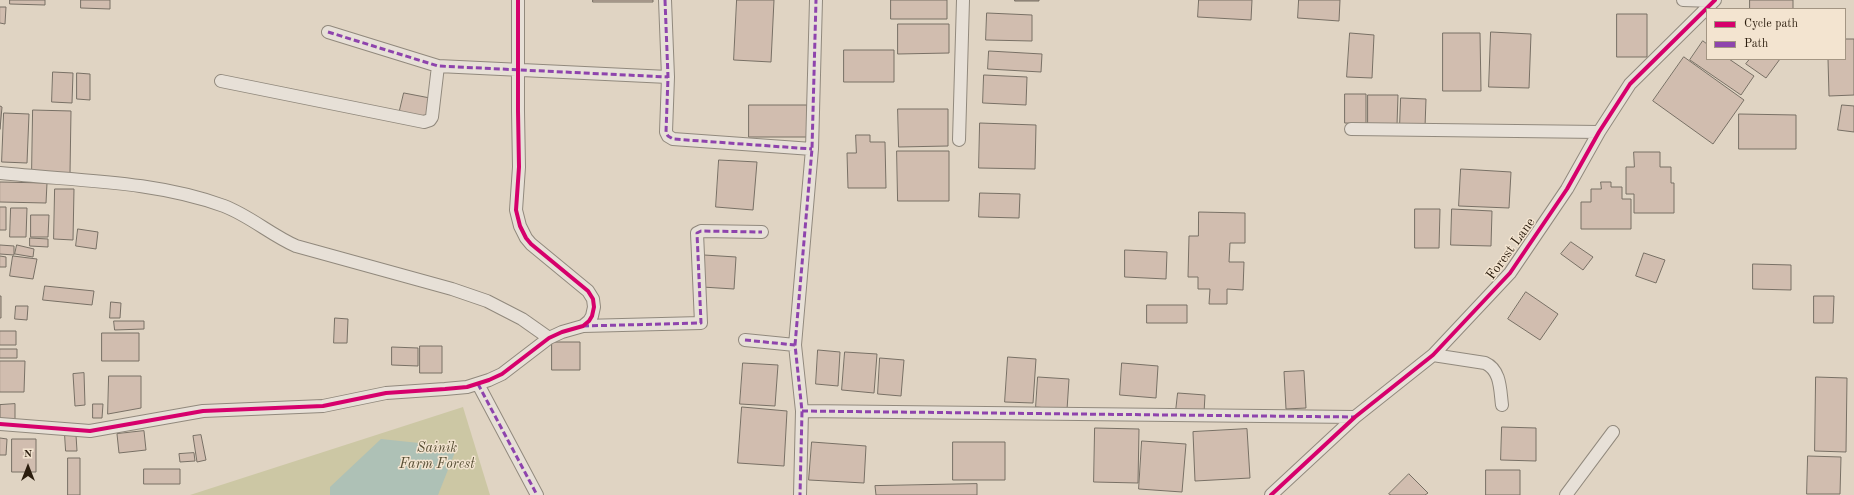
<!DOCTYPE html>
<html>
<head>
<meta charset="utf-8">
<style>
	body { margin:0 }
	#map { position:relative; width:1854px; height:495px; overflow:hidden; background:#e0d4c3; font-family:"Old Standard TT",serif }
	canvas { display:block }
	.legend { position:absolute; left:1706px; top:8px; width:140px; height:52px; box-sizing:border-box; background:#f3e4d0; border:1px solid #a39583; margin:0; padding:5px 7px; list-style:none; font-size:12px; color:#2c1e0f }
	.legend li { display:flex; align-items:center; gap:8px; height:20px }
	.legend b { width:20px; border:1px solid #a39583 }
	.north { position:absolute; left:8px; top:447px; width:40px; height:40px; -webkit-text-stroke:3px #f3e4d0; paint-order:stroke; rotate:0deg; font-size:11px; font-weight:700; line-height:16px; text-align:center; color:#2c1e0f }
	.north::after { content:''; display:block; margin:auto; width:14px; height:18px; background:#2c1e0f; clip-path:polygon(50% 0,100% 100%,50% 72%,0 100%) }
</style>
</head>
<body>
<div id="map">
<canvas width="1854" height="495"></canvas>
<ul class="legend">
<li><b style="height:5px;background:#d6006c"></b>Cycle path</li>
<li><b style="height:5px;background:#8e44ad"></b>Path</li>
</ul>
<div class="north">N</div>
</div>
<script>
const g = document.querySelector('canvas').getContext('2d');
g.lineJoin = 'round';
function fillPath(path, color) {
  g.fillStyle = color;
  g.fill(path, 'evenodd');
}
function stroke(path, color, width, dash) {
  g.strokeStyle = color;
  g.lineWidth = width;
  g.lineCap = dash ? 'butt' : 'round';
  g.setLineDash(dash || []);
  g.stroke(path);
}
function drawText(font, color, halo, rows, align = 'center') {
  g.font = font + ' "Old Standard TT",serif';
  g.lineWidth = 3;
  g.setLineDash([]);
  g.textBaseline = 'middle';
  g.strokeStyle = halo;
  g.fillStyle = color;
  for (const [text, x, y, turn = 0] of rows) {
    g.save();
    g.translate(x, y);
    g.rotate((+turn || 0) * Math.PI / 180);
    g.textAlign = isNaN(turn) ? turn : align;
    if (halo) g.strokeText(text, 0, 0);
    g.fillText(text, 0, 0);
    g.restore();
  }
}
fillPath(new Path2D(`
	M463,407L490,495H190Z`), '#ccc7a4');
fillPath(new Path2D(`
	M381,439L457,447L438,495H330V487Z`), '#aec1b6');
const building = new Path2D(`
	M10,0H45V5L10,4Z
	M81,0H110V9L81,8Z
	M593,0H653V2H593Z
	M737,0H774L771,62L734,60Z
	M891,0H947V19H891Z
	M1015,0H1039V1H1015Z
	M1199,0H1252L1251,20L1198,17Z
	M1299,0H1340L1339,21L1298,18Z
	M1750,0H1793V9H1750Z
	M0,7H6L5,24L0,23Z
	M987,13L1032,15V41L986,40Z
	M1617,14H1647V57H1617Z
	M898,24H949V53L898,54Z
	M1491,32L1531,34L1529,88L1489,87Z
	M1350,33L1374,35L1372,78L1347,77Z
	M1443,33H1480L1481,91H1443Z
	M1845,39H1854V95L1829,96L1828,59H1845Z
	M1703,41L1707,44V59H1729L1754,76L1741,95L1690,60Z
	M844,50H894V82H844Z
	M989,51L1042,54L1041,72L988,69Z
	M1684,57L1744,100L1713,144L1653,101Z
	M1750,59H1780L1766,78L1746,64Z
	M53,72L73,73L72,103L52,102Z
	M77,73L90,74V100L77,99Z
	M984,75L1027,77L1026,105L983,103Z
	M404,93L430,98L425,120L399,114Z
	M1345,94H1366V124L1345,123Z
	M1368,95H1398L1397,125L1368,124Z
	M1401,98L1426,99L1425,127L1400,126Z
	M749,105H807V137H749Z
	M1842,105L1854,106V132L1838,130Z
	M0,106L2,107L0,129Z
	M898,109H948V146L899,147Z
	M33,110L71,111L70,173L32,172Z
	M4,113L29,114L27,163L2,162Z
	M1739,114L1796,115V149H1739Z
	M980,123L1036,125L1035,169L979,168Z
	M856,135H870V142H885L886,188H848L847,153H856Z
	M897,151H949V201H898Z
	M1634,152H1660V167H1671V183H1674V213H1634V194H1626V167H1634Z
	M719,160L757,162L753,210L716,207Z
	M1461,169L1511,172L1509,208L1459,206Z
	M0,182L47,183L46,203L0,202Z
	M1601,182H1611V187H1622V199H1631V229H1581V202H1591V189H1601Z
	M55,189H74L73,240L54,239Z
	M980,193L1020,194L1019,218L979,217Z
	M0,207H6V230H0Z
	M11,208H27L26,237H10Z
	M1415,209H1440L1439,248H1415Z
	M1452,209L1492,211L1491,246L1451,245Z
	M1199,212L1245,213V243H1230L1229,262H1244L1243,290L1227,289V304H1209L1210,289H1198V277H1188L1189,236H1198Z
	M31,215H49L48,237H31Z
	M78,229L98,232L96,249L76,246Z
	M30,238L48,239V247L30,246Z
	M1571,242L1593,257L1583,270L1561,254Z
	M0,245L14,246V255L0,254Z
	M17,245L34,249L33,257L15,254Z
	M1125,250L1167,252L1166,279L1125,277Z
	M1644,253L1665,260L1656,283L1636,276Z
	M704,255L736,257L734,289L702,287Z
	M0,256L6,257V267H0Z
	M13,256L37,259L33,279L10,276Z
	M1753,264L1791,265V290L1753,289Z
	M45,286L94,291L92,305L43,300Z
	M1526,292L1558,314L1540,340L1508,319Z
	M0,296H1V318H0Z
	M1814,296H1834L1833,323H1814Z
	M111,302L121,303L120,318H110Z
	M1147,305H1187V323H1147Z
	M16,306H28L27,320L15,319Z
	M335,318L348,319L347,343H334Z
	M114,321H144V329L115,330Z
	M0,331H16V345H0Z
	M102,333H139V361H102Z
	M552,342H580V370H552Z
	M420,346H442V373H420Z
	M392,347L418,348V366L392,365Z
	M0,349H17V358H0Z
	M818,350L840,352L838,386L816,384Z
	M845,352L877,354L874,393L842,390Z
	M1008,357L1036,359L1033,403L1005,402Z
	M880,358L904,360L901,396L878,394Z
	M0,361H25L24,392H0Z
	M743,363L778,365L775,406L740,404Z
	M1122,363L1158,366L1156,398L1120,395Z
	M1304,371L1306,408L1286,409L1284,372Z
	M84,373L85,405L75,406L73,374Z
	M109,376H141V408L108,414Z
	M1038,377L1069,379L1067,410L1036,407Z
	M1816,377L1847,378L1846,452L1815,451Z
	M1178,393L1205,395L1204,413L1176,411Z
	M15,404V421H0V405Z
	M93,404H103L102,418H93Z
	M742,407L787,411L784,466L738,463Z
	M1502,427L1536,428V461L1501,460Z
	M1095,428L1139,429L1138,483L1094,482Z
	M1247,429L1250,478L1195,481L1193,432Z
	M144,431L146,450L119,453L117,434Z
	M65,435H76L77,451H66Z
	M201,435L206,460L197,462L193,436Z
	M0,438L7,439L6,455H0Z
	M12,439H36V472H12Z
	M1142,441L1186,444L1182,492L1139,489Z
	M812,442L866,446L864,483L809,480Z
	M953,442H1005V480H953Z
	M194,453L195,461L180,462L179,454Z
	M1808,456L1841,457L1840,494H1807Z
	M68,458H80V495H68Z
	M144,469H180V484H144Z
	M1486,470H1520V495H1486Z
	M1409,474L1428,493L1425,495H1391L1389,494Z
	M977,484V495H876L875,486Z`);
fillPath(building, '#d1bdaf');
stroke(building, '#787065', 1);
const minor = new Path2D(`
	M665,0L668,77L666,132L668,136L673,139L812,149
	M1683,0L1714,1
	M328,32L438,66L668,77
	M221,81L424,122L430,120L432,117L438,66
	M1351,129L1599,132
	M959,140L963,0
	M0,173C75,181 153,180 224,206C250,216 271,235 296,246L452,289L487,301L522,319L549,338
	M583,326L701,323L697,233L701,231L762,232
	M745,340L795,345L802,411L800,495
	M795,345L812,149L816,0
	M1433,355L1485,363C1501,370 1500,390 1502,405
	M478,384L537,495
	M802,411L1355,417
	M0,424L90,431L203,411L323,406L386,393L445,389L467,387L489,380L502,374L549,338L562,332L583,326L589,321L592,316L594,307L593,299L588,291L531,244L526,238L520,226L516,210L519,167L518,111V0
	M1271,495L1355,417L1433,355L1510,273L1567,189L1599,132L1630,84L1715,0
	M1566,495L1613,432`);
stroke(minor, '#91897d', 14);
stroke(minor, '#e7e0d7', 12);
stroke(new Path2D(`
	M665,0L668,77L666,132L668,136L673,139L812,149
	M328,32L438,66L668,77
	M583,326L701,323L697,233L701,231L762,232
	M745,340L795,345L802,411L800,495
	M795,345L812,149L816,0
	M478,384L537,495
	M802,411L1354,417`), '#8e44ad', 3, [6, 3]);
stroke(new Path2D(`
	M0,424L90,431L203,411L323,406L386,393L445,389L467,387L489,380L502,374L549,338L562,332L583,326L589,321L592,316L594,307L593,299L588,291L531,244L526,238L520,226L516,210L519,167L518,111V0
	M1271,495L1355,417L1433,355L1510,273L1567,189L1599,132L1630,84L1715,0`), '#d6006c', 4);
drawText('14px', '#2c1e0f', '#f3e4d0', [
	["Forest Lane",1511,249,-54]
]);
drawText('italic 14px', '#574e34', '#f3e4d0', [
	["Sainik",437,448],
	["Farm Forest",437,464]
]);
</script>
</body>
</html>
